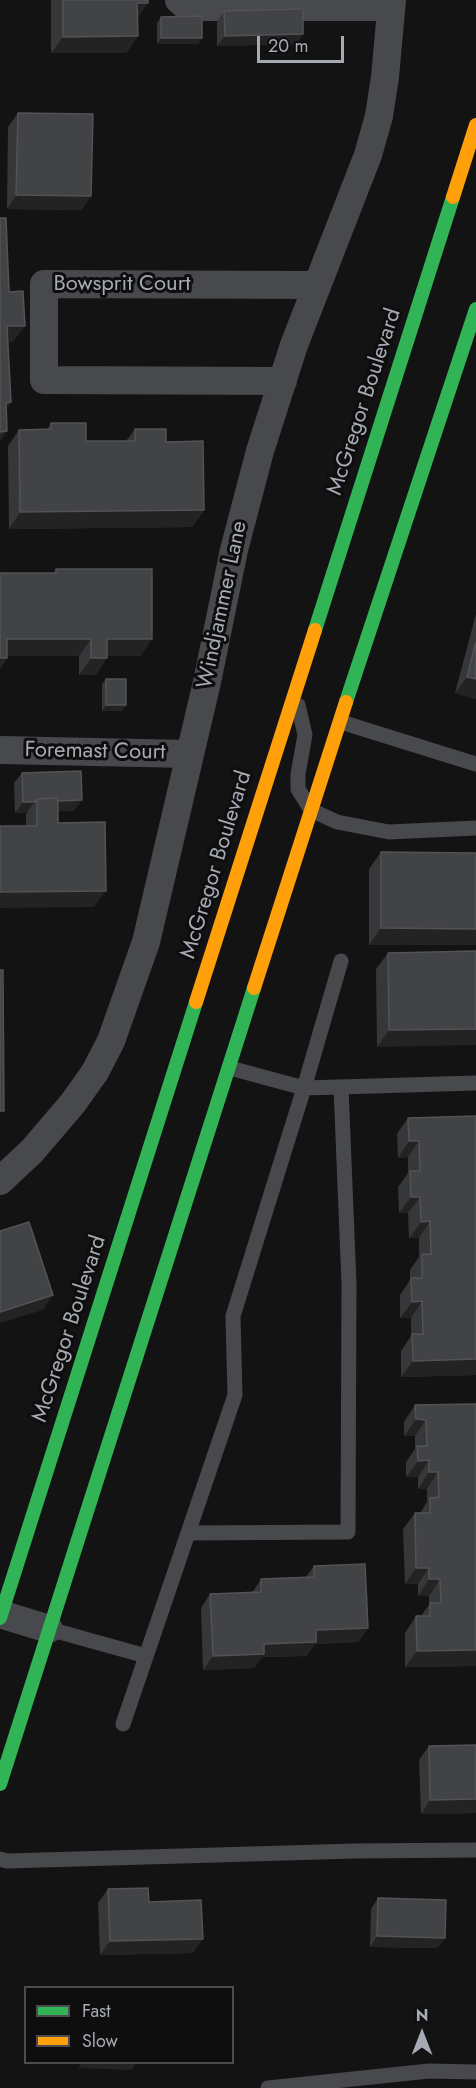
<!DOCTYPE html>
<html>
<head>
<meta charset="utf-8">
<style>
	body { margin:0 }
	#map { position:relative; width:476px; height:2088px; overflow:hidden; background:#131314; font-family:Jost,sans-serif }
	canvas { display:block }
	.legend { position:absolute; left:24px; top:1986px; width:210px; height:78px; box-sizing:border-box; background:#0e0e0f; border:2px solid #4b4c51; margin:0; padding:8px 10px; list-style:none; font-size:18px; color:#a6aab3 }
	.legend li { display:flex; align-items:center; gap:12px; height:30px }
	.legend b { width:30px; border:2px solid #4b4c51 }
	.north { position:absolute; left:392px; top:2004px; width:60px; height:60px; -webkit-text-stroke:4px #0e0e0f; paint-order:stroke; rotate:0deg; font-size:16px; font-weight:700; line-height:24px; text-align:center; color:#a6aab3 }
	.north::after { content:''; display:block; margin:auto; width:21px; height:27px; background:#a6aab3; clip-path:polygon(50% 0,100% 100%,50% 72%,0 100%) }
	.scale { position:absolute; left:257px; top:36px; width:87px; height:27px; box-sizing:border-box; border:3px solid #a6aab3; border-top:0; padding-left:8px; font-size:18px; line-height:21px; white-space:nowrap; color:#a6aab3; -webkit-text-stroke:4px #0e0e0f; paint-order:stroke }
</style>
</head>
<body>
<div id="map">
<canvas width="476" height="2088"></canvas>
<ul class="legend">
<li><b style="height:8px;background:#30b455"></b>Fast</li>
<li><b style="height:8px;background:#ff9f0a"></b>Slow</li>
</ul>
<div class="north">N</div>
<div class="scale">20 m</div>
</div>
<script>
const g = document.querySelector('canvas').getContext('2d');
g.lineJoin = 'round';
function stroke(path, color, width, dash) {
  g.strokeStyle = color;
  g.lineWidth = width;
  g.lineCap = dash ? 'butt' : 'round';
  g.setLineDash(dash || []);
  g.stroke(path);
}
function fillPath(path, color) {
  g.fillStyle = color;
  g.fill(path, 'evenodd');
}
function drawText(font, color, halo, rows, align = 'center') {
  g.font = font + ' Jost,sans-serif';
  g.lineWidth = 6;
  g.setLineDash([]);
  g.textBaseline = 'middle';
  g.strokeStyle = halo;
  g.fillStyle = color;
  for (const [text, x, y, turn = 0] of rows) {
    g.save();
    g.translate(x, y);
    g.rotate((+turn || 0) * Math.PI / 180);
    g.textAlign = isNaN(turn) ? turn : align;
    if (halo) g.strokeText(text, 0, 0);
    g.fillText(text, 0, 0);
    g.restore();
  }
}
stroke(new Path2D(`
	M298,705L305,735L298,774V789L311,810L337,822L389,832L476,828
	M341,722L476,764
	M230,1068L304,1088L476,1083
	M188,1533L348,1532L349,1284L341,1087
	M49,1629L146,1656
	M123,1724L235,1395L233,1316L304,1088L341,961
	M0,1859L7,1861L355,1851L476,1850
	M268,2088L429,2071L476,2072`), '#48494c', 15);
stroke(new Path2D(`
	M179,0L187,7H391
	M283,381L44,380V284L317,285
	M0,750L189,754
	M0,1181L32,1151L73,1103L95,1072L111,1041L146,942L207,682L234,550L260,451L294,345L368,155L379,116L385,77L392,0
	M0,1614L49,1629`), '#48494c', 28);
stroke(new Path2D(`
	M315,630L453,197
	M346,702L476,309
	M0,1618L196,1002
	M0,1784L254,988`), '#30b455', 14);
stroke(new Path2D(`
	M453,197L476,125
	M254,988L346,702
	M196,1002L315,630`), '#ff9f0a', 14);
fillPath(new Path2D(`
	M51,0H148L137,18L138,36L126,53H51Z
	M224,11L303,34L296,44L217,46V22Z
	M161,17L202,38L198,44H157V23Z
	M18,113L82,210L7,209L8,127Z
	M51,423L86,441H126L135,429L166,442L204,510L192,527L9,529L8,446L19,430H47Z
	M56,569L141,656H107L96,675H79V656H7V658L0,669V573H54Z
	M476,614V699L455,693Z
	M106,679L126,705L122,711H102V684Z
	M22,773L74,811H58V823L94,907L26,826V815L27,812L15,813L14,783Z
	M381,852L476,853V945H369V869Z
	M476,951L377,1047L376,969L388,953Z
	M476,1116V1375L401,1377V1351L411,1336V1318H400V1295L410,1280V1270L419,1257V1238H409L408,1213H399L398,1187L408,1173V1157L398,1158L397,1134L408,1118Z
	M476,1404V1666L405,1667V1633L416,1616H421L429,1605V1596H418V1584H405L403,1529L415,1513H420L427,1502V1489H418V1477H406V1462L415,1449V1436H404V1422L415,1405Z
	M314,1566L368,1628L358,1642L315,1644L306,1656L262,1657L254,1668L203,1670L201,1608L210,1594L252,1593L261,1579L305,1578Z
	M476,1745V1813L421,1814L419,1760L429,1746Z
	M108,1889L149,1902L193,1953L100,1955L98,1903Z
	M378,1898L445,1938L437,1948L370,1947L371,1909Z`), '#363738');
fillPath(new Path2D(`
	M137,3H148L136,20Z
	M303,34L296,44L217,46L225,36Z
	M138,36L126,53H51L63,37Z
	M161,38H202L198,44H157Z
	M16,195L91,196L82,210L7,209Z
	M7,326H25L13,342L0,343Z
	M11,402L0,418L6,403Z
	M7,431L0,442V432Z
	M204,510L192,527L9,529L20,512Z
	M7,639H91L79,656H0Z
	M107,639H152L141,656H96Z
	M0,658H7L0,669Z
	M91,658H107L96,675H79Z
	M467,677L476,679V699L455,693Z
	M106,705H126L122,711H102Z
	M82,800L74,811L37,812V802Z
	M23,802H35L27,812L15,813Z
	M106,891L94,907L0,908V892Z
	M381,928L476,929V945H369Z
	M476,1029V1045L377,1047L389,1030Z
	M409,1141H419L408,1157L398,1158Z
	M411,1197H420L408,1213H399Z
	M430,1221L419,1238H409L421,1222Z
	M53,1295L43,1310L0,1323V1312Z
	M422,1301L411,1318H400L412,1302Z
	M476,1359V1375L401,1377L413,1361Z
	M416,1419L426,1420L415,1436H404Z
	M429,1460L418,1477H406L418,1461Z
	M429,1472H438L427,1489H418Z
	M416,1568H429L418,1584H405Z
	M429,1579H440L429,1596H418Z
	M368,1628L358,1642L315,1644L306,1656L262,1657L254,1668L203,1670L213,1656L316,1630Z
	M476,1650V1666L405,1667L417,1651Z
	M476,1799V1813L421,1814L430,1800Z
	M377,1936L445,1938L437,1948L370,1947Z
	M203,1939L193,1953L100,1955L110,1941Z
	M82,2062H137L132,2070L78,2068Z`), '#232324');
const building = new Path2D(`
	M63,0H148V3H137L138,36L63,37Z
	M303,9V34L225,36L224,11Z
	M202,16V38H161V17Z
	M18,113L93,114L91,196L16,195Z
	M0,218H6L9,292L23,291L25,326H7L11,402L6,403L7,431L0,432Z
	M51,423H86V441H135V429H166V442L203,441L204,510L20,512L19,430L51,429Z
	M56,569H152V639H107V658H91V639H7V658H0V573H56Z
	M476,642V679L467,677Z
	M106,679H126V705H106Z
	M81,771L82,800L58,801V798L37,799L35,802H23L22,773Z
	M58,798V823L105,822L106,891L0,892V826H37V799Z
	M381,852L476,853V929L381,928Z
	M476,951V1029L389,1030L388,953Z
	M0,970H3L4,1111H0Z
	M476,1116V1359L413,1361L412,1334H423L422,1301L412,1302L411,1278H422V1254H431L430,1221L421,1222L420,1197H411L410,1171H420L419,1141H409L408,1118Z
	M29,1222L53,1295L0,1312V1231Z
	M476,1404V1650L417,1651L416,1616H430V1603H441L440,1579H429V1568H416L415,1513H430V1498L439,1497L438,1472H429V1460L418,1461L417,1446H427L426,1420L416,1419L415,1405Z
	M365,1564L368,1628L316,1630V1642L264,1644V1654L213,1656L210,1594L261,1592V1579L314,1577V1566Z
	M476,1745V1799L430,1800L429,1746Z
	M148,1888L149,1902L201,1900L203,1939L110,1941L108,1889Z
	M378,1898L446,1900L445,1938L377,1936Z`);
fillPath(building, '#424345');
stroke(building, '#525357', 1.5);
drawText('22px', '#a6aab3', '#0e0e0f', [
	["Bowsprit Court",122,285],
	["McGregor Boulevard",365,402,-72],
	["Windjammer Lane",223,605,-78],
	["Foremast Court",95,752,1],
	["McGregor Boulevard",217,865,-73],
	["McGregor Boulevard",70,1329,-72]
]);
</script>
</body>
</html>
